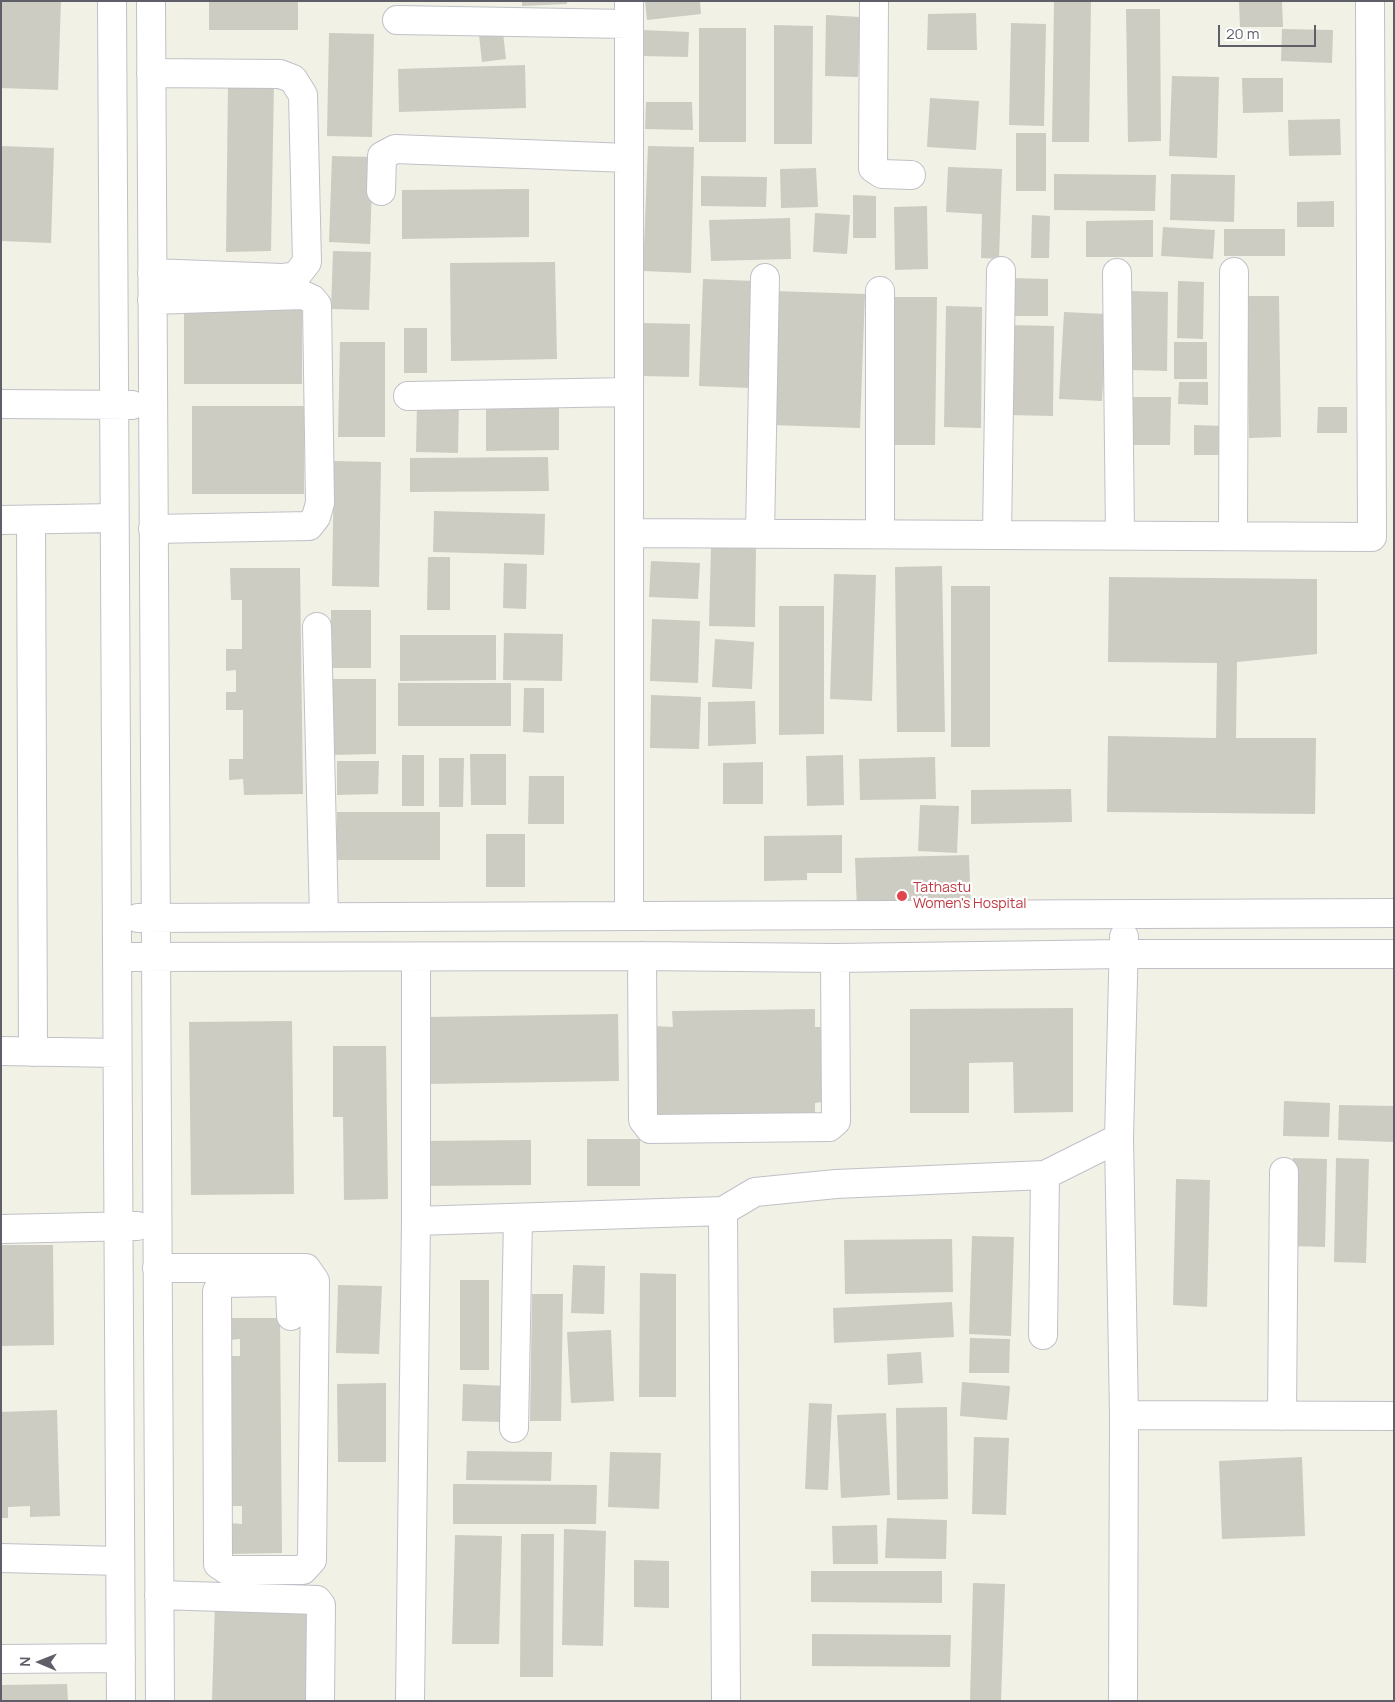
<!DOCTYPE html>
<html>
<head>
<meta charset="utf-8">
<style>
	body { margin:0 }
	#map { position:relative; width:1395px; height:1702px; overflow:hidden; background:#f1f1e6; font-family:Manrope,sans-serif }
	canvas { display:block }
	.frame { position:absolute; inset:0; border:2px solid #5e5f68; pointer-events:none }
	.north { position:absolute; left:15px; top:1637px; width:50px; height:50px; -webkit-text-stroke:4px #fff; paint-order:stroke; rotate:271deg; font-size:14px; font-weight:700; line-height:20px; text-align:center; color:#5e5f68 }
	.north::after { content:''; display:block; margin:auto; width:18px; height:22px; background:#5e5f68; clip-path:polygon(50% 0,100% 100%,50% 72%,0 100%) }
	.scale { position:absolute; left:1218px; top:25px; width:98px; height:22px; box-sizing:border-box; border:2px solid #5e5f68; border-top:0; padding-left:6px; font-size:15px; line-height:18px; white-space:nowrap; color:#5e5f68; -webkit-text-stroke:4px #fff; paint-order:stroke }
</style>
</head>
<body>
<div id="map">
<canvas width="1395" height="1702"></canvas>
<div class="frame"></div>
<div class="north">N</div>
<div class="scale">20 m</div>
</div>
<script>
const g = document.querySelector('canvas').getContext('2d');
g.lineJoin = 'round';
function fillPath(path, color) {
  g.fillStyle = color;
  g.fill(path, 'evenodd');
}
function stroke(path, color, width, dash) {
  g.strokeStyle = color;
  g.lineWidth = width;
  g.lineCap = dash ? 'butt' : 'round';
  g.setLineDash(dash || []);
  g.stroke(path);
}
function drawText(font, color, halo, rows, align = 'center') {
  g.font = font + ' Manrope,sans-serif';
  g.lineWidth = 4.5;
  g.setLineDash([]);
  g.textBaseline = 'middle';
  g.strokeStyle = halo;
  g.fillStyle = color;
  for (const [text, x, y, turn = 0] of rows) {
    g.save();
    g.translate(x, y);
    g.rotate((+turn || 0) * Math.PI / 180);
    g.textAlign = isNaN(turn) ? turn : align;
    if (halo) g.strokeText(text, 0, 0);
    g.fillText(text, 0, 0);
    g.restore();
  }
}
fillPath(new Path2D(`
	M1,1H61L58,90L1,88Z
	M209,1H298V30H209Z
	M522,1H567V4L522,6Z
	M645,1H700L701,14L647,20Z
	M1054,1H1091L1089,142H1052Z
	M1239,1H1282L1283,27H1240Z
	M1126,9H1160L1161,141L1128,142Z
	M976,13L977,50H927L928,14Z
	M826,15L860,17L858,77L825,76Z
	M502,23L506,59L482,62L478,26Z
	M1011,23L1046,24L1044,126L1009,125Z
	M774,25L813,26L812,144H774Z
	M699,28H746V142H699Z
	M1282,29L1333,30L1332,63L1281,61Z
	M642,30L689,32L688,57L642,56Z
	M329,33L374,34L372,137L327,136Z
	M525,65L526,108L399,112L398,69Z
	M1172,76L1219,77L1217,158L1169,156Z
	M1242,78H1283V112L1243,113Z
	M228,83H274L271,251L226,252Z
	M930,98L979,101L976,150L927,147Z
	M646,102H692L693,130L645,129Z
	M1340,119L1341,155L1289,156L1288,120Z
	M1016,133H1046V191H1016Z
	M1,146L54,148L51,243L1,241Z
	M648,146L694,147L691,273L643,271Z
	M332,156L373,157L370,244L329,242Z
	M948,167L1002,169L999,259L981,258L982,214L946,212Z
	M816,168L818,207L781,208L780,169Z
	M1054,174L1156,175L1155,211L1054,210Z
	M1171,174L1235,175L1234,222L1170,220Z
	M701,176L767,177L766,207L701,206Z
	M529,189V237L402,239V190Z
	M853,195L876,196V238H853Z
	M1334,201V227H1297V202Z
	M927,206L928,269L895,270L894,207Z
	M815,213L850,215L847,254L813,252Z
	M1032,215L1050,216L1049,258H1031Z
	M790,218L791,259L711,261L709,220Z
	M1153,220V257H1086V221Z
	M1163,227L1215,230L1213,259L1161,256Z
	M1224,229H1285V256H1224Z
	M333,251L371,252L369,310L331,309Z
	M555,262L557,359L451,361L450,263Z
	M1009,278L1048,279V316H1009Z
	M703,279L754,281L750,388L699,386Z
	M1178,281L1204,282L1203,339L1177,338Z
	M774,291L865,294L860,428L770,425Z
	M1131,291L1168,292L1167,371L1130,370Z
	M1247,296H1279L1281,437L1249,438Z
	M889,297H937L935,445H887Z
	M946,306L982,307L981,428L944,427Z
	M184,308H302V384H184Z
	M1064,312L1107,314L1102,401L1059,399Z
	M642,323L690,324L689,377L642,376Z
	M1008,325L1054,326L1053,416L1007,415Z
	M404,328H427V373H404Z
	M340,342H385V437H338Z
	M1174,342H1207V379H1174Z
	M1179,382H1208V405L1178,404Z
	M1129,397H1171L1170,445H1129Z
	M417,401L459,402L458,453L416,452Z
	M559,402V450L486,451V403Z
	M192,406H304V494H192Z
	M1318,407H1347V433H1317Z
	M1194,425L1223,426L1222,455H1194Z
	M548,457L549,491L410,492V458Z
	M334,461L381,462L379,587L332,586Z
	M434,511L545,514L544,555L433,552Z
	M711,547L756,548L755,627L709,626Z
	M428,557H450V610H427Z
	M651,561L700,563L698,599L649,597Z
	M504,563L527,564L526,609L503,608Z
	M942,566L945,732H897L895,567Z
	M230,568H300L303,794L244,795L243,779L229,780V759H243V710H226V692H236V670L226,671V649H242V600H231Z
	M834,574L876,575L872,701L830,699Z
	M1109,577L1317,579V654L1237,662L1236,738H1316L1315,814L1107,812L1108,736L1216,738L1217,663L1108,662Z
	M951,586H990V747H951Z
	M779,606H824V734L779,735Z
	M331,610H371V668H331Z
	M652,619L700,621L698,683L650,681Z
	M504,633L563,634L562,681L503,680Z
	M400,635H496V680L400,681Z
	M715,639L754,642L752,689L712,687Z
	M330,679H376V754L330,755Z
	M398,683H511V726H398Z
	M524,688H544V733L523,732Z
	M651,695L701,697L699,749L650,748Z
	M755,701L756,744L708,746V702Z
	M470,754H506V805H471Z
	M402,755H424V806H402Z
	M843,755L844,805L807,806L806,756Z
	M935,757L936,799L860,800L859,759Z
	M439,758H464L463,807H439Z
	M337,761H379L378,794L337,795Z
	M763,762V804H723V763Z
	M529,776H564V824H528Z
	M1071,789L1072,822L971,824V790Z
	M920,805L959,806L957,853L918,851Z
	M337,812H440V860H337Z
	M486,834H525V887H486Z
	M842,835V873H807V880L764,881V836Z
	M969,855L971,911L857,910L855,858Z
	M1073,1008V1112L1014,1113L1013,1062L969,1063V1113H910V1009Z
	M815,1009V1027H833L830,1101L815,1103V1124L653,1122L654,1026L673,1027L672,1011Z
	M618,1014L619,1081L427,1084L426,1017Z
	M292,1021L294,1194L191,1195L189,1022Z
	M333,1046H386L388,1199L344,1200L343,1117H333Z
	M1284,1101L1330,1103L1329,1137L1283,1136Z
	M1339,1105L1394,1106V1142L1338,1140Z
	M587,1139H640V1186H587Z
	M531,1140V1185L419,1186V1141Z
	M1293,1158L1327,1159L1325,1247L1291,1246Z
	M1336,1158L1369,1159L1366,1263L1334,1262Z
	M1176,1179L1210,1180L1207,1307L1173,1305Z
	M972,1236L1014,1237L1011,1336L969,1334Z
	M952,1239L953,1292L845,1294L844,1240Z
	M1,1245H53L54,1345L1,1346Z
	M573,1265L605,1266L604,1314L571,1313Z
	M640,1273L676,1274V1397H639Z
	M460,1280H489V1370H460Z
	M338,1285L382,1286L379,1354L336,1353Z
	M532,1294H563L561,1421H530Z
	M952,1302L954,1337L834,1343L833,1308Z
	M229,1318H280L282,1553L230,1554V1523L242,1524V1506H230L229,1356H240V1339L229,1340Z
	M611,1330L614,1401L571,1403L567,1332Z
	M970,1338L1010,1339L1009,1373H969Z
	M921,1352L923,1383L888,1385L887,1354Z
	M962,1382L1010,1386L1007,1420L960,1416Z
	M386,1383V1462H338L337,1384Z
	M463,1384L506,1386L505,1422L462,1421Z
	M809,1403L832,1404L828,1490L805,1489Z
	M947,1407L948,1499L897,1500L896,1408Z
	M57,1410L60,1516L30,1517V1506L8,1507V1518H1V1412Z
	M886,1413L890,1495L841,1498L837,1415Z
	M974,1437L1009,1438L1006,1515L972,1514Z
	M467,1451L552,1452L551,1481L466,1480Z
	M610,1452L661,1453L659,1509L608,1507Z
	M1302,1457L1305,1536L1222,1539L1219,1461Z
	M453,1484L597,1485L596,1524H453Z
	M887,1518L947,1520L946,1559L885,1558Z
	M877,1525L878,1564H833L832,1526Z
	M564,1529L606,1531L603,1646L562,1645Z
	M521,1534H554L553,1677H520Z
	M455,1535L502,1536L499,1644H452Z
	M634,1560L669,1561V1608L634,1607Z
	M811,1571H942V1603L811,1602Z
	M973,1583L1005,1584L1001,1701H970Z
	M215,1603L312,1607L308,1701H212Z
	M812,1634L951,1635L950,1667L812,1666Z
	M67,1684L68,1701H1V1685Z`), '#ccccc3');
const minor = new Path2D(`
	M112,1L121,1701
	M151,1L160,1701
	M629,1V915
	M874,1L873,168L882,174L911,175
	M397,20L629,24
	M151,73L280,74L293,79L303,95L307,262L296,276L282,278L152,273
	M381,191L382,156L395,149L628,158
	M1117,273L1120,535
	M880,291V534
	M152,300L303,295L312,299L317,305L320,503L316,517L309,526L153,529
	M408,396L629,392
	M1,404L132,405
	M1,520L114,518
	M31,520L33,1052
	M629,533L1372,537L1370,1
	M760,534L765,278
	M997,535L1001,271
	M1233,536L1234,272
	M317,627L324,917
	M138,918L1394,913
	M642,956L643,1120L650,1129L829,1127L836,1121L835,958
	M117,957L642,956L835,958L1123,954H1394
	M1,1051L117,1053
	M723,1211L726,1701
	M416,1221L723,1211L755,1192L836,1184L1045,1175L1119,1138
	M1,1229L137,1226
	M157,1268H306L315,1281L312,1560L303,1570H227L218,1564L217,1291L223,1283L282,1282L290,1286L291,1316
	M1043,1335L1045,1175
	M1124,1415L1394,1416
	M1282,1416L1284,1172
	M514,1428L518,1218
	M1,1558L120,1561
	M159,1595L317,1600L321,1605L320,1701
	M1,1659L121,1658
	M410,1701L416,1221V957
	M1123,1701L1124,1415L1119,1138L1124,937`);
stroke(minor, '#c0c1c8', 30);
stroke(minor, '#fff', 28);
for (const [x, y, r, color] of [
	[902,896,6,"#e0444e"]
]) {
  const dot = new Path2D();
  dot.arc(x, y, r, 0, 2 * Math.PI);
  g.fillStyle = color;
  g.fill(dot);
  stroke(dot, '#fff', 2);
}
drawText('14px', '#be3a42', '#fff', [
	["Tathastu",913,888],
	["Women's Hospital",913,904]
], 'left');
</script>
</body>
</html>
